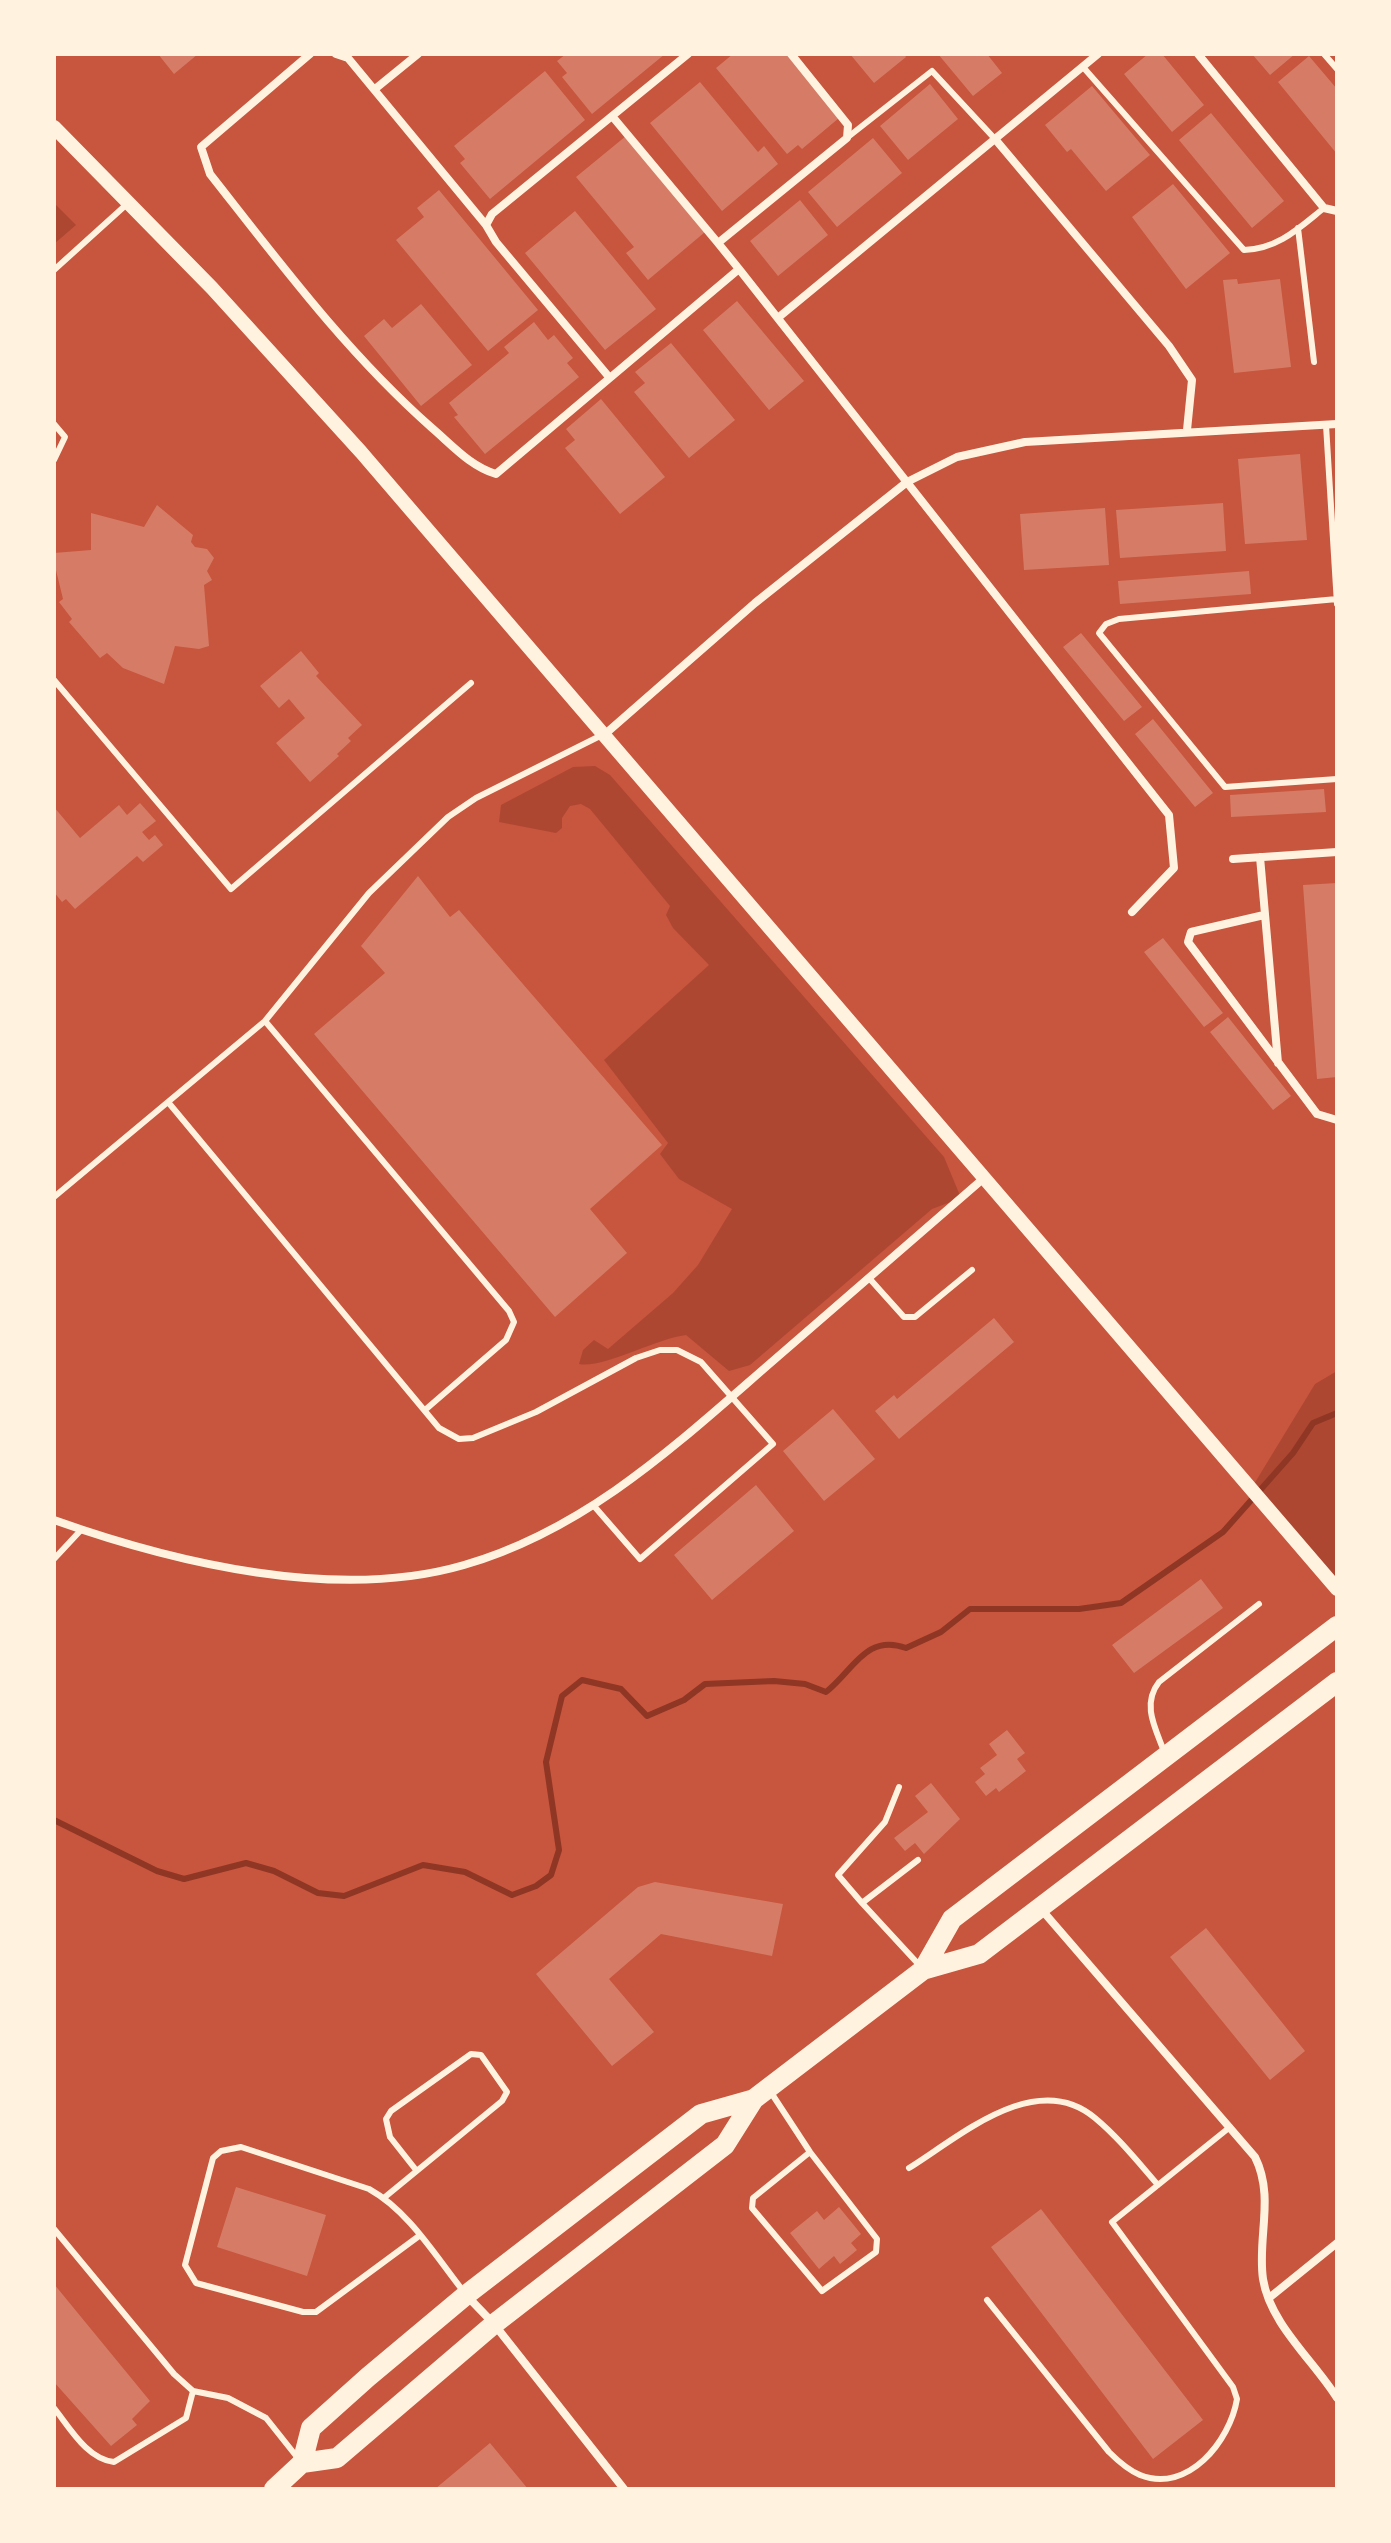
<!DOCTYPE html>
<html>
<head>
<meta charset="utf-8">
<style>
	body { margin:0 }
	#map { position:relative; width:1391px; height:2543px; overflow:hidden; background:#c8553d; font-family:Arial,sans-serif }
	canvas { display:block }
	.frame { position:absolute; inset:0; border:56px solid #fff3e0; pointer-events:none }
</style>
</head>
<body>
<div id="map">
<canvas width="1391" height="2543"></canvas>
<div class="frame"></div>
</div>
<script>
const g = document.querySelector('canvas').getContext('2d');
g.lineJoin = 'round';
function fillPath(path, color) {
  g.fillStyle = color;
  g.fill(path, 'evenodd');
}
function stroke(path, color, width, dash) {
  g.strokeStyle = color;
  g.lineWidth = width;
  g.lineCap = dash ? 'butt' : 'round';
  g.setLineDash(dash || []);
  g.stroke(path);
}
fillPath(new Path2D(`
	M54,203L76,225L54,244Z
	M595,766L610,775L944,1157L961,1198L932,1209L750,1365L729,1371L686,1335C655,1339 602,1369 579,1364L583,1350L594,1340L608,1349L673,1293L698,1265L732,1209L679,1179L660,1154L668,1143L604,1060L709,965L673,928L666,915L670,906L590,809L581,804L570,806L562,818V828L556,833L499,822L501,805L573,767Z
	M1337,1371V1589L1251,1489L1315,1384Z`), '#ae4732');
stroke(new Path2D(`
	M54,1820L157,1871L184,1879L246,1863L274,1871L318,1893L344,1896L423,1865L465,1872L512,1895L536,1886L551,1875L559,1850L546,1762L562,1696L582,1680L621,1689L647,1716L684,1700L705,1684L774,1681L805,1684L826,1692C853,1671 866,1633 906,1648L941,1632L970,1609H1079L1121,1603L1223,1532L1293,1453L1313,1423L1337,1413`), '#8f3625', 6);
fillPath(new Path2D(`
	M158,54H198L174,74Z
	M566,54H665L592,114L562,77L567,73L557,61Z
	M733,54H787L839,118L802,149L798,145L787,154L716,68Z
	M850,54H904L906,57L874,83Z
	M938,54H987L1002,73L973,96Z
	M1148,54H1162L1204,105L1172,132L1124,74Z
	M1252,54H1295L1270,75Z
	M1309,56L1337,89V154L1278,82Z
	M545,71L585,120L490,199L460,163L465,159L454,146Z
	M700,82L758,152L764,146L778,164L722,211L650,123Z
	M930,84L958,119L908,160L880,126Z
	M1092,86L1150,155L1106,191L1071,149L1067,152L1045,125Z
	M1211,113L1284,201L1252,228L1179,140Z
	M626,136L705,232L648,280L626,253L634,247L576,177Z
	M873,138L902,173L837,227L808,192Z
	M1173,184L1230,253L1186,289L1132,217Z
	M439,190L538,310L488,351L396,240L424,217L417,208Z
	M800,200L828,235L778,276L750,241Z
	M575,211L656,309L605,350L525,253Z
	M1237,279L1238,284L1280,279L1291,367L1234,373L1223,280Z
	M737,301L804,381L769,410L703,330Z
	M421,304L472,365L421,406L364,336L384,319L392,328Z
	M534,322L548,340L554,335L573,358L567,363L579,377L485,454L454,417L458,415L449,403L509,353L504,347Z
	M671,343L735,420L689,458L634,392L645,383L635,372Z
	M601,399L665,477L620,514L565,448L575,440L566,429Z
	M1300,454L1307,540L1245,544L1238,459Z
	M1223,503L1226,551L1120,558L1116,510Z
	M157,505L193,535L191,542L195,547L207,549L214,558L207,571L212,580L204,585L209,646L199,649L175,646L164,684L123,668L107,653L100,658L69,622L72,619L59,602L63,599L54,562V553L91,550V513L144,527Z
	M1105,508L1109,565L1024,570L1020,514Z
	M1249,571L1251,594L1120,604L1118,581Z
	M1081,633L1142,707L1124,721L1063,647Z
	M301,651L319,673L316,676L362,725L348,738L351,741L337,754L339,756L310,782L276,743L305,718L289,699L279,708L260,686Z
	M1153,719L1213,793L1195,807L1135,734Z
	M1324,789L1326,812L1231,817L1230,795Z
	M140,803L156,821L142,832L149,840L155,835L163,845L143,862L137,856L75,909L66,899L62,902L54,892V807L80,838L119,805L127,815Z
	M418,876L450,917L459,910L662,1145L590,1209L627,1253L555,1317L314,1034L385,973L361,946Z
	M1337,883V1077L1317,1079L1303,885Z
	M1163,938L1223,1013L1204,1027L1144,952Z
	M1228,1017L1291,1096L1273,1110L1210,1032Z
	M994,1318L1014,1342L899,1439L875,1411L894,1395L897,1399Z
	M833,1409L875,1459L824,1501L783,1451Z
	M756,1485L794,1531L712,1600L674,1555Z
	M1201,1579L1223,1608L1134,1673L1112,1645Z
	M1007,1730L1025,1753L1017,1759L1026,1771L999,1792L996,1788L986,1796L975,1782L985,1774L980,1768L997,1755L989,1744Z
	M931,1783L960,1819L924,1854L915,1843L905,1851L894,1838L928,1812L915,1796Z
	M655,1882L783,1904L772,1956L661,1934L609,1979L654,2032L612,2066L536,1974L638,1887Z
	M1206,1928L1305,2051L1270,2080L1170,1957Z
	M236,2187L326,2215L307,2276L217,2247Z
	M839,2207L861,2234L851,2243L857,2250L840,2264L834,2256L819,2269L790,2233L817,2211L824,2220Z
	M1041,2209L1203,2420L1153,2459L991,2247Z
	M54,2284L150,2401L132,2419L137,2425L111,2446L54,2382Z
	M490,2443L528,2489H435Z`), '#d67c66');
stroke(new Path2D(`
	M1324,54L1337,69
	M1083,67L1244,250C1278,249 1299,228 1324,208
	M848,137L932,71L995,139
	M1298,228L1314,362
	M54,270L127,204
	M54,424L65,437L54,460
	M1326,425L1337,604
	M1337,599L1119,619L1106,624L1099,633L1225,787L1337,779
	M54,680L231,889L471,683
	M265,1021L509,1311L514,1322L506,1340L425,1410
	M168,1102L439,1428L459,1439L473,1438L536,1412L636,1358L660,1350H677L701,1362L773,1444L640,1559L594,1506
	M54,1197L265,1021L369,893L448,817L476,798L602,735
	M869,1278L904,1317H915L972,1270
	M54,1559L81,1530
	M1165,1754C1156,1729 1141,1705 1159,1682L1259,1604
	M918,1860L862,1903L921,1967
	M862,1903L838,1875L885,1822L899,1787
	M770,2091L810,2152L877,2239L876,2252L822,2291L752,2208L753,2198L810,2152
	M909,2168C959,2137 1036,2068 1095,2118C1118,2137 1138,2162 1158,2185
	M385,2197L502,2101L507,2092L481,2055L471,2054L391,2111L386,2119L390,2137L416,2170
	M54,2229L174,2374L193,2391L228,2398L266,2418L297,2457
	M419,2236L316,2312H303L196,2283L185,2265L213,2158L221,2151L241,2147L369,2189C409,2211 436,2257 464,2292
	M987,2300L1109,2452C1118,2461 1128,2470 1140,2475C1188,2494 1230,2441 1237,2399L1233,2387L1112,2222L1230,2127
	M54,2408C70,2428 87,2459 114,2462L186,2418L193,2391`), '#fff3e0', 6);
stroke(new Path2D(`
	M310,54L201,147L210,174C280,263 347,353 432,428C453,446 470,466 496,474L739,269L1169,815L1174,868L1132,912
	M336,54L348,58L486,225
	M1198,54L1324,208L1337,211
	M375,89L418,54
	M612,116L718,243
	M995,139L1169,346L1192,380L1187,430
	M739,269L718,243L847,138L848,125L791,54
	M779,317L1098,54
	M609,377L496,242L486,225L492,214L688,54
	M604,735L755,603L907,482L957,457L1025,442L1337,424
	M1260,857L1278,1063
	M1233,859L1337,852
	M1264,915L1191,932L1188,942L1317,1114L1337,1120
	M54,1520C175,1563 337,1602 464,1565C588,1529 678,1443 774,1360C844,1299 914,1239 984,1178
	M1041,1909L1255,2157C1275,2197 1257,2238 1263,2279C1270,2324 1314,2361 1337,2398
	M467,2296L494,2324L624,2489
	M1269,2298L1337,2243`), '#fff3e0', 8);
stroke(new Path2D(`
	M54,127L212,288L361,452L1337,1589`), '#fff3e0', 14);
stroke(new Path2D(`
	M923,1970L952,1919L1337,1626
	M302,2463L337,2458L494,2324L725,2145L754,2099
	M274,2489L302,2463L311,2428L368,2377L466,2295L701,2114L754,2099L923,1970L979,1954L1337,1682`), '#fff3e0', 20);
</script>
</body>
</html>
